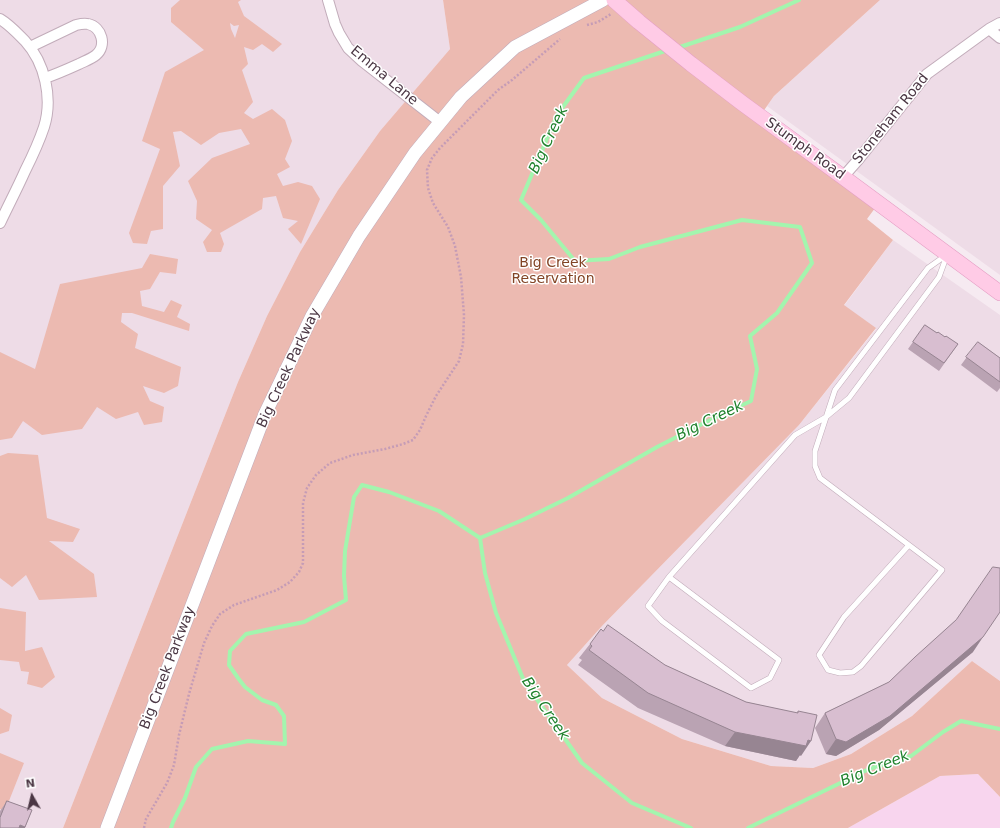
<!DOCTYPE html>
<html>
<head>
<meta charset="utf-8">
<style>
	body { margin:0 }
	#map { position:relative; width:1000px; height:828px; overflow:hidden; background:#f6eaf1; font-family:"DejaVu Sans",sans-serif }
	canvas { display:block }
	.north { position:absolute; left:12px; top:776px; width:40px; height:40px; -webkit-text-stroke:3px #fff; paint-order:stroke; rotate:352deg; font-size:11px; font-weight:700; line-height:16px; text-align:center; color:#4b3744 }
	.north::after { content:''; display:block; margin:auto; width:14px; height:18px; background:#4b3744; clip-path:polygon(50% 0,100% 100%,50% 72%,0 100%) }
</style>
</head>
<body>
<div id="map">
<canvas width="1000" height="828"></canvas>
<div class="north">N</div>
</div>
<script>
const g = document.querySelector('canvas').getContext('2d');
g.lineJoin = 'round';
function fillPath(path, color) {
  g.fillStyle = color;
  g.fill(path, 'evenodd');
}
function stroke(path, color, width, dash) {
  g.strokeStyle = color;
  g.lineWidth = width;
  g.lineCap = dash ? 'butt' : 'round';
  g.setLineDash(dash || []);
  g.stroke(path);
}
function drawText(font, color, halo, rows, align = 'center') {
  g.font = font + ' "DejaVu Sans",sans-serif';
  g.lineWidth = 3;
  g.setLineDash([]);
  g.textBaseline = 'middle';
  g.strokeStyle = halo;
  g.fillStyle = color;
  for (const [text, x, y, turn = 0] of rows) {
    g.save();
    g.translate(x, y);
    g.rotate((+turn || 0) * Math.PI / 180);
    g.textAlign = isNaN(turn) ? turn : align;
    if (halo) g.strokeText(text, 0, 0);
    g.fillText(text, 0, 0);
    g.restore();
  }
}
fillPath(new Path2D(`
	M0,0H443L450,49L380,131L338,190L300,252L267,316L238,382L63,828H0Z
	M880,0H1000V275L767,106L774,96Z
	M893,240L1000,315V681L972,661L912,716L851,754L813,768L771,766L682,739L602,698L567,665L602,626L799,425L876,329L844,306Z`), '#eedce7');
fillPath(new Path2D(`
	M978,774L1000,797V828H848L940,776Z`), '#f8d5ee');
fillPath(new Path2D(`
	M180,0H241L238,2L244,16L282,44L273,52L262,44L253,50L244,47L248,64L242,70L253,102L244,113L253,119L272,109L285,120L292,141L285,159L290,167L277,174L283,186L298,182L312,186L320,199L301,244L288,229L298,221L283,218L276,196L263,198L262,209L220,233L224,244L221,252H207L203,242L212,230L196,219L197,201L188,181L212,158L250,144L241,129L219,133L201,145L181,131L173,132L180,166L163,186V229L151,231L147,244L133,243L129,233L160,149L142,141L165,72L204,50L171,22V8ZM230,23L234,26L239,25L235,38L231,29Z
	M443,0H880L774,96L760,116L878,204L867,219L893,240L844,305L876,328L799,425L602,626L567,665L602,698L682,739L771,766L813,768L851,754L912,716L972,661L1000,681V797L978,774L940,776L848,828H63L238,382L267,316L300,252L338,190L380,131L450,49Z
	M150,254L178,259L176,274L160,272L150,289L140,291L142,306L164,312L171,300L182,305L177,317L190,324L189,331L132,313H122L121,322L138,334L135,348L181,367L178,386L164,393L143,386L150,401L164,407L162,422L144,425L138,412L116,419L97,407L82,429L42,435L23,421L12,438L0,440V352L35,369L60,284L142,268Z
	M8,453L38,455L47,518L80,529L73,542L49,541L94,574L97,597L39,600L26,575L12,587L0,578V456Z
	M0,608L26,612L25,651L42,647L55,677L42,688L27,684L29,672L21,671L19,662L0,660Z
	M0,708L12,715L9,731L0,734Z
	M0,753L24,763L5,811L0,809Z`), '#ecbab1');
stroke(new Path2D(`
	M677,48L740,27L799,0
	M668,50L584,78L557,115L521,200L541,220L575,261L609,259L640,247L742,220L800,227L812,263L777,313L750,336L757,369L751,401L706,422L657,447L568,498L525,519L480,538L485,573L496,613L524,681L582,763L632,803L691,828
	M171,828L173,822L185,798L196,767L212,749L248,741L285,744L284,716L276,705L262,700L245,687L238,678L229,665L230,651L246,634L304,622L346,600L344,576L345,551L354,497L362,485L389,492L439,511L480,538
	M748,828L869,769L911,756L943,732L961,721L1000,729`), '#a3f5ae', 4);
const service = new Path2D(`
	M909,545L844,617L819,655L828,670L840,673L853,672L861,666L942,570L820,478L815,466V451L835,390L928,268L945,256
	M669,577L779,660L770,678L751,688L662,621L648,606L669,577L795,435L826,417L849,398L939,277L947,255`);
const minor = new Path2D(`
	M328,0L335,24L339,33L348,48L362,61L440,122
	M0,19C10,25 17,33 25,41C45,63 53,98 44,127C39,142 32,157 25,171C17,189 8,206 0,223
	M989,29L1000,38
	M30,47L76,25C80,24 84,23 88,24C102,27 107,46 96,55C91,59 85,61 79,64C68,69 57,74 45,78
	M843,177L858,160L927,74L989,29L1000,23`);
const tertiary = new Path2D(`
	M107,828L265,414L312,316L359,236L415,153L461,97L515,47L603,0`);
const secondary = new Path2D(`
	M614,0L639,22L691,64L742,103L843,177L1000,293`);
stroke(service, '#c2acba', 6);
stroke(minor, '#c2acba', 12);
stroke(tertiary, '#c2acba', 14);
stroke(secondary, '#e59fc5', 16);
stroke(new Path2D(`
	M587,25L598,22L611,14
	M144,828L146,819L167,783L174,765L179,735L189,694L204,643L212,626L220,614L234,605L277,590L290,582L299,572L303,563V503L307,488L316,475L330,463L353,455L385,449L403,444L413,440L420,430L426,416L436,396L459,361L463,344L464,315L461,277L455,246L448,227L433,203L428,188L427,170L432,158L440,148L498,90L512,80L560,39`), '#c59cb6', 2.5, [2, 2]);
stroke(service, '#fff', 5);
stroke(minor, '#fff', 10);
stroke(tertiary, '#fff', 13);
stroke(secondary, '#ffcbe6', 15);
fillPath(new Path2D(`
	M925,325L937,333L945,337L958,344L939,371L908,349Z
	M978,342L1000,358V388L997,392L961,365Z
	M956,620L973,652L879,730L836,756L826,754L815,728L825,713L889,682Z
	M590,644L665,665L746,702L797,713L798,711L801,756L800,755L796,761L725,746L638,708L578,665L582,660L579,658Z
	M7,801L32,810L25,828H0V811Z`), '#baa3b3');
fillPath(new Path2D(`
	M983,637L973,652L879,730L836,756L826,754L836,739Z
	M735,732L808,740L811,741L801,756L800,755L796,761L725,746Z
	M20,825L25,827V828H18Z`), '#978592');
const building = new Path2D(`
	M925,325L937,333L938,332L945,337L946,336L958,344L944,363L913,342Z
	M978,342L1000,358V382L966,357Z
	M993,567L1000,568V612L983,637L890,716L846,742L836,739L825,713L889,682L915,657L956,620Z
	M608,625L665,665L746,702L798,713V711L817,715L811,741L808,740L806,746L735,732L648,693L589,650L592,646L590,644L601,629L603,631Z
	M7,801L32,810L25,827L20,825L19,828H0V818Z`);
fillPath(building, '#d8bed0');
stroke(building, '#978592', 1);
drawText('14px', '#4b3744', '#fff', [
	["Emma Lane",384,76,40],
	["Stoneham Road",891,119,-51],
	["Stumph Road",805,149,36],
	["Big Creek Parkway",289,368,-65],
	["Big Creek Parkway",168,668,-69]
]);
drawText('14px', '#824425', '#fff', [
	["Big Creek",553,263],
	["Reservation",553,279]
]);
drawText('italic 15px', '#20822d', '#fff', [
	["Big Creek",549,140,-65],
	["Big Creek",710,421,-26],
	["Big Creek",545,709,56],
	["Big Creek",875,769,-22]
]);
</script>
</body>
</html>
